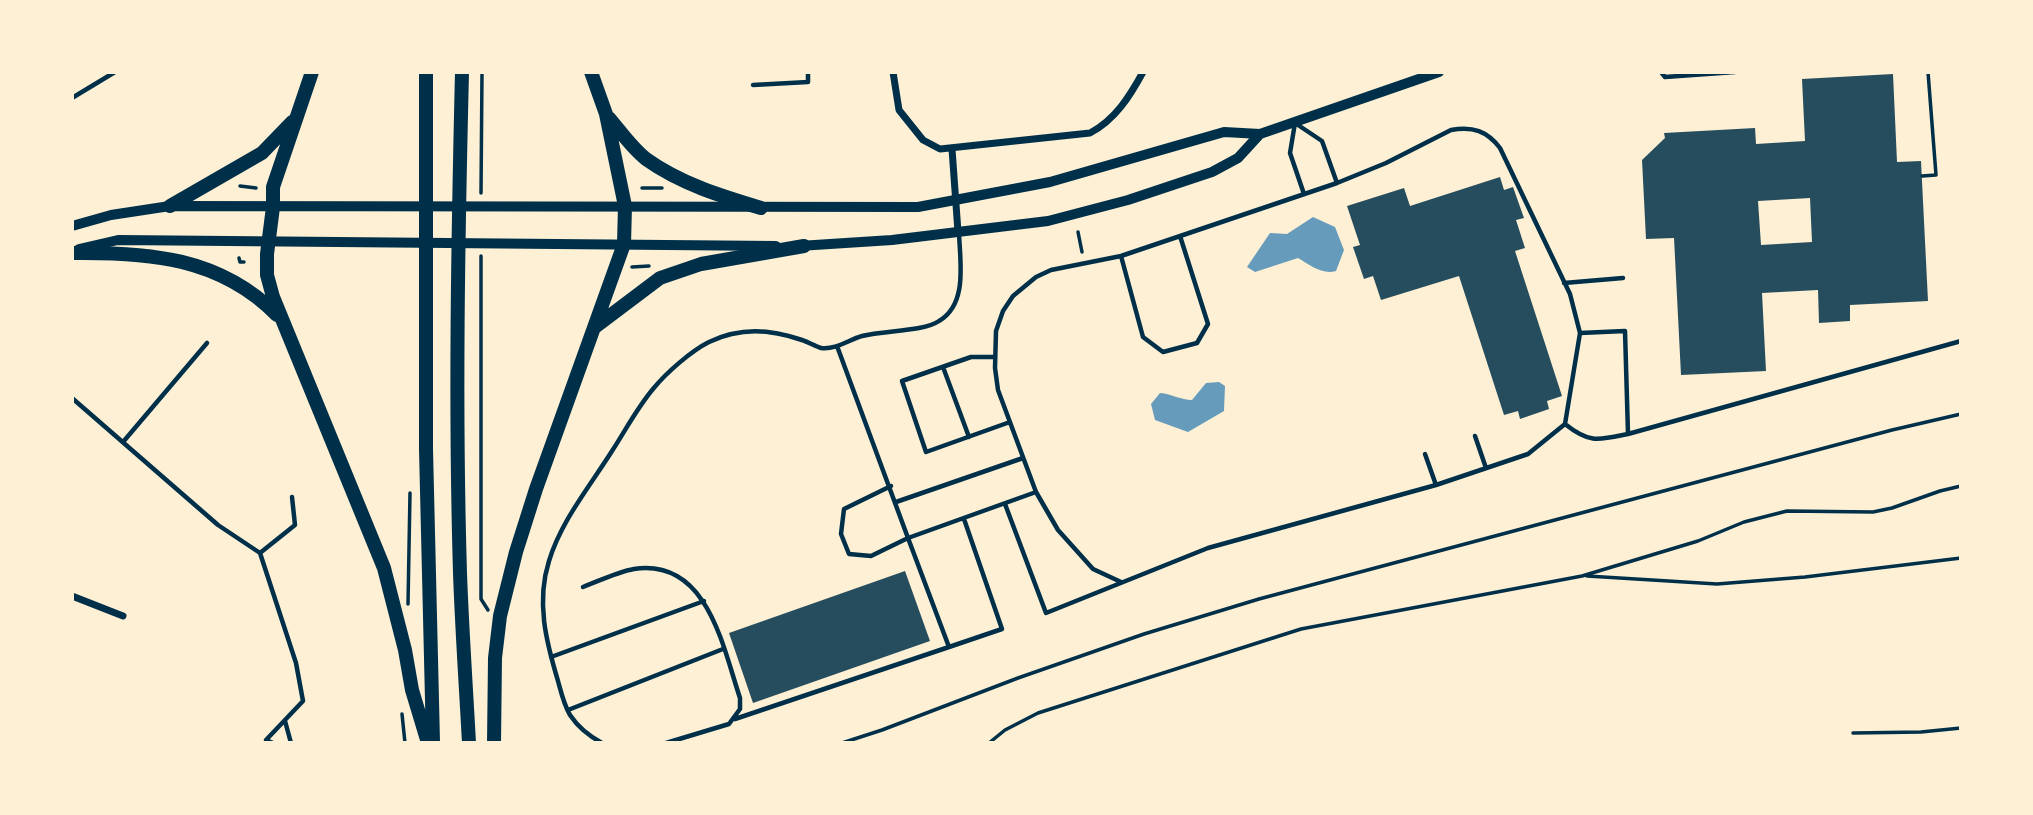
<!DOCTYPE html>
<html>
<head>
<meta charset="utf-8">
<style>
	body { margin:0 }
	#map { position:relative; width:2033px; height:815px; overflow:hidden; background:#fdf0d5; font-family:Lato,sans-serif }
	canvas { display:block }
	.frame { position:absolute; inset:0; border:74px solid #fdf0d5; pointer-events:none }
</style>
</head>
<body>
<div id="map">
<canvas width="2033" height="815"></canvas>
<div class="frame"></div>
</div>
<script>
const g = document.querySelector('canvas').getContext('2d');
g.lineJoin = 'round';
function fillPath(path, color) {
  g.fillStyle = color;
  g.fill(path, 'evenodd');
}
function stroke(path, color, width, dash) {
  g.strokeStyle = color;
  g.lineWidth = width;
  g.lineCap = dash ? 'butt' : 'round';
  g.setLineDash(dash || []);
  g.stroke(path);
}
fillPath(new Path2D(`
	M1313,217L1335,227L1344,250L1336,271C1322,275 1310,265 1298,258L1255,272L1247,267L1270,233L1287,234Z
	M1219,382L1225,386L1224,411L1188,432L1155,420L1151,404L1160,393C1172,394 1181,400 1192,400L1206,383Z`), '#669bbc');
fillPath(new Path2D(`
	M1893,74L1897,162L1921,161L1928,301L1850,305V321L1819,323L1818,290L1762,293L1766,371L1681,375L1674,238L1646,239L1642,160L1665,138L1664,133L1755,128L1756,144L1805,141L1802,79ZM1810,198L1812,242L1761,245L1758,201Z
	M1500,177L1504,190L1513,187L1524,218L1516,220L1525,248L1515,251L1562,396L1547,401L1549,409L1520,419L1518,411L1504,415L1459,276L1381,300L1373,276L1364,279L1353,247L1360,245L1347,206L1404,188L1410,206Z
	M905,571L930,641L753,703L729,633Z`), '#264d5e');
stroke(new Path2D(`
	M1922,176L1936,175L1928,72
	M240,186L256,188
	M642,188H662
	M481,193L482,72
	M1078,232L1082,252
	M481,256V599L488,610
	M239,258L240,262H244
	M632,267L649,266
	M1587,576L1717,584L1805,577L1961,558
	M408,604L410,493
	M402,714L405,743
	M1853,733L1921,732L1961,728
	M842,743L882,730L1018,678L1144,634L1259,599L1892,430L1961,414
	M989,743L1005,730L1038,713L1301,629L1582,576L1698,541L1744,522L1787,511L1873,512L1892,508L1940,491L1961,486`), '#003049', 3.5);
stroke(new Path2D(`
	M1661,72L1665,77L1735,72
	M753,85L808,82V72
	M72,98L115,72
	M1304,194L1290,153L1295,123L1322,141L1337,183
	M1121,256L1143,337L1163,352L1197,343L1208,324L1180,236
	M1564,283L1623,278
	M1580,333L1625,331L1628,434
	M837,346L908,538L1036,492
	M995,357H971L902,381L926,452L1010,422
	M943,367L969,437
	M72,398L218,525L260,553L296,663L303,701L266,740L273,743
	M1475,436L1486,468
	M123,442L207,343
	M1425,454L1436,485
	M896,502L1023,458
	M1005,504L1046,613L1208,548L1436,485L1528,454L1565,424
	M260,553L295,525L292,497
	M1121,582L1093,569L1058,530L1036,492L998,390L995,368L996,331L1003,311L1013,296L1036,277L1051,270L1121,256L1337,183L1386,163L1451,130C1473,126 1487,131 1500,148L1570,294L1580,333L1565,424C1590,444 1599,440 1628,434L1961,341
	M583,587C599,581 617,572 634,569C708,558 723,648 740,698V709L729,724L666,743
	M949,647L1002,629L964,519
	M551,657L704,601
	M568,710L723,649
	M735,719L949,647L908,538L871,556L849,554L841,534L844,509L891,486
	M285,721L291,743
	M602,743C589,736 578,727 570,715C564,705 561,692 558,681C546,641 536,602 549,561C561,521 590,486 612,451C625,431 637,408 653,389C666,373 691,351 709,342C740,327 770,329 802,340C808,342 815,346 821,348C836,350 848,340 862,336C884,330 923,332 939,321C968,304 960,262 959,233`), '#003049', 4.5);
stroke(new Path2D(`
	M893,72L899,110L923,140L940,149L1090,133C1115,120 1130,96 1143,72
	M952,149L958,232
	M72,596L123,616`), '#003049', 7);
stroke(new Path2D(`
	M72,226L111,215L170,206L918,207L1050,182L1224,132L1260,134L1439,72
	M799,246L892,240L1048,221L1128,200L1212,172L1238,158L1260,134
	M79,249L118,240L776,246`), '#003049', 10);
stroke(new Path2D(`
	M312,72L273,187V207L267,254V275L273,297L384,568L405,650L412,690L428,743
	M426,72V449L433,742
	M462,72C458,239 455,406 460,573C462,630 466,687 469,743
	M609,118C621,132 632,148 646,159C681,184 721,196 761,208
	M170,206L262,153L292,122
	M72,253C148,252 220,257 277,315
	M595,327L660,278L701,264L804,246
	M494,743L495,658L500,616L516,552L536,489L624,244L625,206L606,114L591,72`), '#003049', 14);
</script>
</body>
</html>
